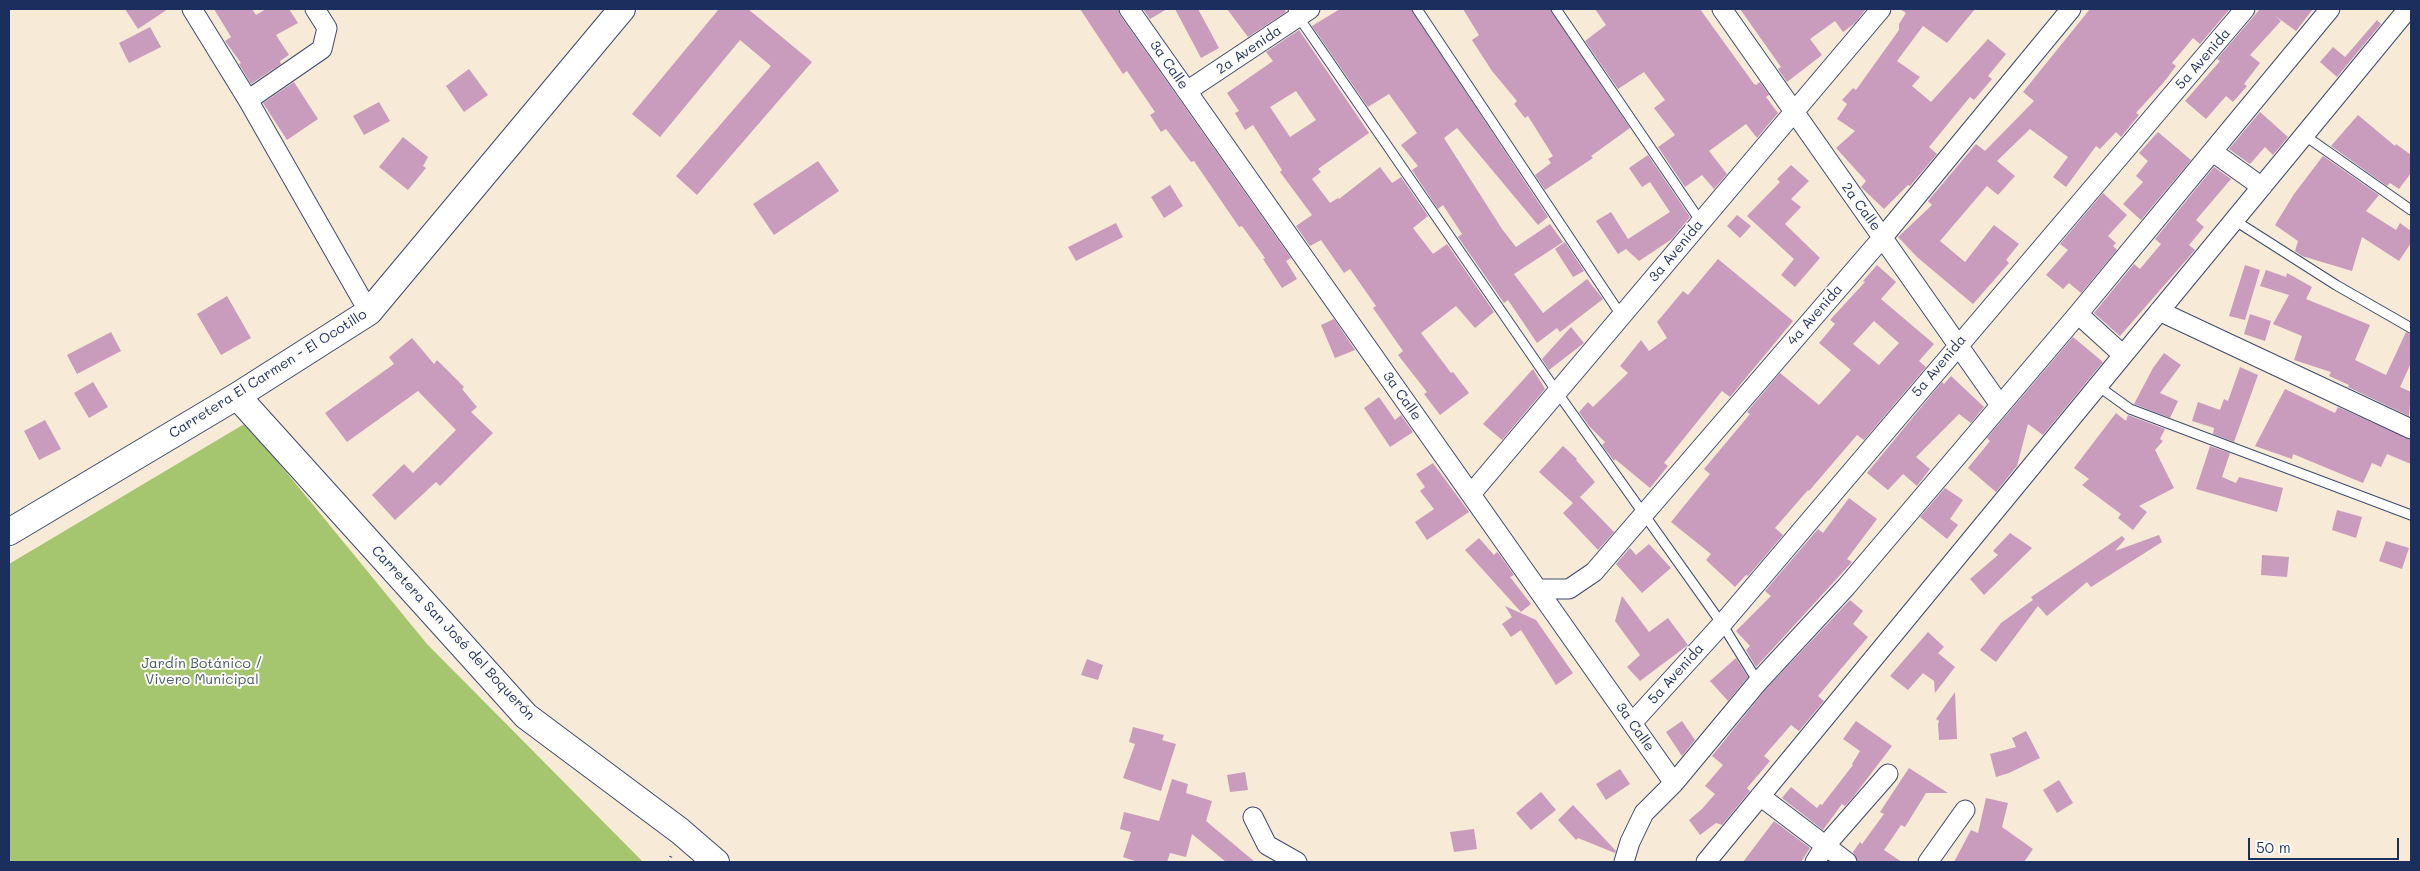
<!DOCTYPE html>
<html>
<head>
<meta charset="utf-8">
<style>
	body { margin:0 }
	#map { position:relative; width:2420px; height:871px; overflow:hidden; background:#f7ead6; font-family:Mali,sans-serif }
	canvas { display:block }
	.frame { position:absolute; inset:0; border:10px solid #1b2f5e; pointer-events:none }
	.scale { position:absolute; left:2248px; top:838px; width:151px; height:22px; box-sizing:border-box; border:2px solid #1b2f5e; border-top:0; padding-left:6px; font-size:15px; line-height:18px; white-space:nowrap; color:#1b2f5e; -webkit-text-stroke:4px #fdfcf7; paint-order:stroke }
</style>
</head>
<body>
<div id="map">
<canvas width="2420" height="871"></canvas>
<div class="frame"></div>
<div class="scale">50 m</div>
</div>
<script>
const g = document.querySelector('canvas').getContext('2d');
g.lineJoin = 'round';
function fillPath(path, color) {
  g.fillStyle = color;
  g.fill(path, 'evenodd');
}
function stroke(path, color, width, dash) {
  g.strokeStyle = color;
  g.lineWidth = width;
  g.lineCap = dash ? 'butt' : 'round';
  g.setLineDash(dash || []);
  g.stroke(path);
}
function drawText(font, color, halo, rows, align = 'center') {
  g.font = font + ' Mali,sans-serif';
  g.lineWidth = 4;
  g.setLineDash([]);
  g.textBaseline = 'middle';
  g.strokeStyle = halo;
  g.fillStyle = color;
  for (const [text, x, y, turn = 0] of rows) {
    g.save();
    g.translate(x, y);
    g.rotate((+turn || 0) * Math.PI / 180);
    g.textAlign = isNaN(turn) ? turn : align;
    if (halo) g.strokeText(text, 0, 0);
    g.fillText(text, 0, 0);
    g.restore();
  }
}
fillPath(new Path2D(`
	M246,423L427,644L643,862H9V564Z`), '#a5c66f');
fillPath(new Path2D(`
	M125,9H168L138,29Z
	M214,9H252L256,15L266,9H289L298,23L276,35L289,55L280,61L281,64L251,84L239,64L241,63L225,41L231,37Z
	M719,9H748L812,62L697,195L676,176L771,66L740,40L660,137L632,114Z
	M1080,9H1118L1120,15L1291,258L1286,261L1297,279L1282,288L1263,259L1265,258L1242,226L1239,227L1194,161L1191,162L1166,129L1161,132L1150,115L1155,112L1127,71L1123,74Z
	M1143,9H1167L1150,19Z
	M1175,9H1198L1219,48L1201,58Z
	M1227,9H1284L1286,12L1248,37Z
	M1340,9H1411L1548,217L1538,225L1457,128L1444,138L1502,229L1516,247L1550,224L1563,242L1514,274L1543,313L1587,279L1603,299L1560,332L1557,328L1537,343L1508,300L1504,303L1458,237L1462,234L1443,205L1438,209L1412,170L1418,166L1401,145L1417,133L1389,94L1368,107L1312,26Z
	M1463,9H1550L1630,128L1591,156L1593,158L1545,190L1535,175L1551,163L1548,159L1553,156L1528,116L1525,118L1514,104L1517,101L1492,71L1472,40L1479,35Z
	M1595,9H1700L1754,84L1756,85L1760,82L1769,95L1766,97L1778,113L1757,138L1746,124L1709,151L1727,174L1714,189L1702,175L1685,187L1658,147L1675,135L1654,108L1665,100L1644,72L1618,89L1585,41L1606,25Z
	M1740,9H1866L1855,23L1843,32L1835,21L1810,39L1822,55L1787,82L1778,69L1781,67Z
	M1900,9H1975L1947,43L1923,26L1897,61L1920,77L1912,86L1931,102L1988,39L2006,54L1988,76L1992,79L1974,100L1970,97L1929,147L1937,154L1910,186L1908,185L1884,209L1861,187L1866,181L1836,148L1855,131L1837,119L1847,104L1842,100L1853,88L1856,90L1899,30V24L1906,13Z
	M2090,9L2229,10L2200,44L2193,38L2172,63L2176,66L2164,82L2136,113L2139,115L2121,137L2116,132L2100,149L2096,146L2066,187L2053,177L2068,157L2030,129L1997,161L2015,176L1998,195L1987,186L1940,241L1965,262L1994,225L2019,244L2006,260L2009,263L1973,304L1917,257L1898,237L1932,205L1928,201L1976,144L1985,151L2034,101L2023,92Z
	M2260,9H2313L2296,31L2274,15L2281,21L2250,55L2260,63L2244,84L2247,86L2233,102L2226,96L2206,119L2185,101L2220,61L2217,59Z
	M2377,20L2381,24L2337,77L2320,62L2333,47L2345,57Z
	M150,27L161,47L129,63L119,43Z
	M1299,30L1369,133L1318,169L1321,172L1312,179L1330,203L1338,198L1339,199L1380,167L1392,183L1401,177L1428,216L1413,228L1433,254L1447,244L1494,312L1475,328L1456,306L1421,333L1451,373L1453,372L1469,393L1440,415L1424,394L1427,392L1398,355L1403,351L1373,308L1376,306L1350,269L1344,273L1321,240L1310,246L1296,226L1312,215L1280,172L1282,170L1253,125L1245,130L1235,113L1239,111L1227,93L1273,61L1266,52ZM1296,91L1316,120L1290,137L1270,107Z
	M469,69L488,95L464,112L446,86Z
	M294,82L318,119L287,140L263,103Z
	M379,102L390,121L364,135L353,116Z
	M2260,112L2288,137L2273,155L2265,147L2250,164L2229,149Z
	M2358,115L2395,146L2396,144L2411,155V173L2399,189L2390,183L2387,186L2331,146Z
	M2158,132L2191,160L2141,220L2123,204L2143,182L2136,176L2148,161L2139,153Z
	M403,137L428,157L423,166L426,168L408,190L379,167Z
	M1648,155L1690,217L1672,239L1639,261L1626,249L1618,254L1596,221L1611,212L1628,239L1670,212L1650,182L1642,187L1629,168Z
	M2323,156L2379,195L2366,211L2396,230L2400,223L2411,231V243L2399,261L2362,237L2352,271L2302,256L2295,251L2298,241L2275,225L2294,194Z
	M818,161L839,191L774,235L753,204Z
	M1791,165L1809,181L1791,199L1801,207L1785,224L1820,258L1795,287L1781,275L1794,259L1747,216L1780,182L1777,179Z
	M2214,167L2231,179L2196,220L2204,227L2189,245L2195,250L2120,336L2094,313L2134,264L2140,269L2161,244L2155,239Z
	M1170,185L1183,206L1164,218L1151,197Z
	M2103,193L2127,215L2108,236L2116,243L2113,246L2117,250L2081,293L2069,283L2063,289L2046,275L2068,250L2060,244Z
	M1737,215L1751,226L1740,238L1727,226Z
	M1116,223L1123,237L1076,261L1068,247Z
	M1565,242L1584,271L1573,277L1555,249Z
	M1718,259L1793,321L1730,397L1722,391L1664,463L1668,466L1650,488L1615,459L1614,461L1602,445L1605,442L1589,426L1579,412L1588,402L1593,407L1628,373L1620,366L1641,340L1649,351L1667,338L1657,322L1683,291L1688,295Z
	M1877,265L1896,282L1881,299L1934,344L1919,361L1926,367L1864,440L1857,435L1809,491L1808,490L1775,528L1783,535L1748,576L1746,575L1735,587L1706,560L1711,554L1671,522L1710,474L1704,469L1750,414L1747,412L1780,373L1819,405L1851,370L1819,343L1835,324L1830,320L1865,282L1863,281ZM1874,321L1899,343L1879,365L1853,344Z
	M2245,265L2260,270L2245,320L2229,316Z
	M2266,270L2286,277L2287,273L2312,287L2306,299L2370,325L2355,360L2386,375L2406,332L2411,334V363L2400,387L2411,392L2409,416L2348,387L2349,385L2329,376L2331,372L2294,360L2302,336L2273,324L2289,295L2260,286Z
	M227,296L251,338L221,355L197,314Z
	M2250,314L2271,321L2265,341L2244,334Z
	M1334,319L1355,350L1335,358L1321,325Z
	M1571,327L1584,343L1549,370L1542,359Z
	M111,332L121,351L77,374L67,355Z
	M2073,337L2103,362L2043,435L2028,424L2017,466L1996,492L1968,468L1990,441L1987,438Z
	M412,338L434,364L437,360L464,387L462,389L477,407L471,412L493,433L440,486L436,482L395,520L372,495L404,464L413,473L456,430L418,391L347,442L325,413L394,364L389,357Z
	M2164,353L2181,365L2160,393L2178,401L2170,418L2134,404L2153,368Z
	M2240,367L2258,375L2234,442L2213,434L2214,428L2192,421L2198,402L2220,410L2224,399L2228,401Z
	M1533,369L1545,389L1502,440L1483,424Z
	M1951,376L1984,407L1971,423L1959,414L1916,457L1930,469L1917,486L1903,474L1888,490L1867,473L1942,382L1944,384Z
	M93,382L108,407L89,418L74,393Z
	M2285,389L2335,413L2338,407L2411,440V464L2387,454L2381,467L2372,463L2363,483L2293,454L2292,459L2255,446Z
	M1379,397L1395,420L1401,415L1413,432L1390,447L1364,408Z
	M2116,413L2126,421L2128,415L2165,429L2160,439L2163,441L2155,450L2174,488L2139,506L2147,512L2133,530L2118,518L2121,514L2082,485L2089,479L2074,468Z
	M45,420L61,449L39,460L24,431Z
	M1563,446L1577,459L1576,460L1595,482L1580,497L1614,532L1598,550L1563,513L1573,503L1539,472Z
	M2210,446L2230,453L2222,477L2236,483L2239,477L2283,488L2277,512L2196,489Z
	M1433,463L1469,512L1427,540L1415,522L1434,509L1420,491L1425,487L1416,474Z
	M1945,488L1963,500L1950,519L1958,525L1947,539L1920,517Z
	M1849,498L1877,519L1847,559L1852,562L1756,667L1746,650L1750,646L1736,631L1771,596L1765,591L1818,529L1823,533Z
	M2337,510L2362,517L2356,538L2332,530Z
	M2010,533L2032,548L1984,595L1970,579L1998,555L1993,551Z
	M2159,535L2162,542L2091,587L2087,582L2047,616L2038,606L1996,662L1980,650L2001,623L2033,600L2031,597L2122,536L2125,539L2115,551Z
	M1479,538L1494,555L1497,552L1499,554L1514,575L1510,577L1531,604L1521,612L1465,550Z
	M2386,541L2409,548L2402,569L2379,561Z
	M1649,544L1671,568L1642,593L1616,564L1630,548L1636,555Z
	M2262,555L2289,557L2287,577L2261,575Z
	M1622,596L1649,632L1668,618L1688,645L1640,681L1627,667L1640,655L1615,621Z
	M1850,600L1863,611L1853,624L1868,637L1818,696L1824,701L1799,731L1791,725L1764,756L1770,761L1747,788L1750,791L1722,825L1716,823L1700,835L1689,820L1702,809L1715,794L1705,786L1723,765L1712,756L1766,689Z
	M1505,606L1536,620L1573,673L1556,685L1521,630L1511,637L1502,624L1512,617Z
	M1928,632L1944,647L1938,653L1955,667L1935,693L1934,681L1923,673L1908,690L1890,676Z
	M1736,658L1748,677L1728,701L1710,681Z
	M1087,659L1103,665L1098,680L1081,675Z
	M1955,692L1957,739L1939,740L1938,724L1939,721L1936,719Z
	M1682,721L1695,740L1682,756L1666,732Z
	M1856,721L1892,746L1854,796L1845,806L1842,804L1823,830L1782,798L1791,787L1817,808L1820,804L1822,805L1853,765L1852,764L1860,751L1843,739Z
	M1133,727L1164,735L1162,740L1176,744L1161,791L1123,778L1135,744L1129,742Z
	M2026,731L2040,758L2009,773L1996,777L1990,754L2016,747L2012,738Z
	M1909,768L1948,793H1926L1905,827L1901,825L1884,850L1902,862H1858L1853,852L1860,842L1862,844L1884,814L1880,812Z
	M1620,769L1630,784L1606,800L1596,784Z
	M1245,772L1248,790L1230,792L1227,775Z
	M1172,779L1188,784L1186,793L1212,801L1206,821L1255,862H1226L1192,834L1186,857L1170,853L1167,862H1138L1123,857L1131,832L1120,829L1124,812L1159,821Z
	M2059,780L2073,803L2057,813L2043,790Z
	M1541,792L1556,810L1531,830L1516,813Z
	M1986,798L2008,803L2002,827L2033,849L2024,862H1954L1971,830L1978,833Z
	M1573,805L1616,851L1615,853L1578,838L1576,840L1558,820Z
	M1774,821L1810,848L1801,862H1743Z
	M1474,829L1477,849L1454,852L1450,832Z`), '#c99cbe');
const lane = new Path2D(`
	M1293,9L1557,392L1722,624L1758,682
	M1417,9L1621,315
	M1556,9L1701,222
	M2304,135L2411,210
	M2234,220L2336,285L2411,328
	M2098,386L2130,409L2411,515`);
const street = new Path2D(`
	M192,9L248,100L369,312
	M1129,9L1674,783
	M1722,9L2000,405
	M1187,91L1310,9
	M248,100L322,49L327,28L315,9
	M2213,152L2262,187
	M2159,311L2411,429
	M2078,314L2123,355
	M1471,494L1881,9
	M1538,589H1569L1594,572L1883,237L2071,9
	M1632,723L1722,624L2245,9
	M1760,796L1847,862
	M1253,817L1267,845L1297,862
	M1624,862L1630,842L1644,813L1674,783L1758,682L1846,587L2078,314L2330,9
	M1706,862L2408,9
	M1815,862L1825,846L1888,774
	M1928,862L1965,810`);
const secondary = new Path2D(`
	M237,396L526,716L680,831L716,862
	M9,532L237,396L369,312L622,9`);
stroke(lane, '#3c4b70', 11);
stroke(street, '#3c4b70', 21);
stroke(secondary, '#3c4b70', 28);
stroke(new Path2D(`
	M669,862L672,853`), '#3c4b70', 3, [1, 4]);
stroke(lane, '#fff', 9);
stroke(street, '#fff', 19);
stroke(secondary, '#fff', 26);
drawText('14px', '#1b2f5e', '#fdfcf7', [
	["2a Avenida",1249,50,-34],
	["5a Avenida",2203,59,-49],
	["3a Calle",1169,65,55],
	["2a Calle",1861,207,54],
	["3a Avenida",1676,251,-50],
	["4a Avenida",1815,315,-49],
	["5a Avenida",1939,366,-50],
	["Carretera El Carmen - El Ocotillo",268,374,-32],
	["3a Calle",1402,396,55],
	["Carretera San José del Boquerón",453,633,47],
	["5a Avenida",1676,674,-48],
	["3a Calle",1635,727,55]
]);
drawText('14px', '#445c63', '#fdfcf7', [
	["Jardín Botánico /",202,664],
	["Vivero Municipal",202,680]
]);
</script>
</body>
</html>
